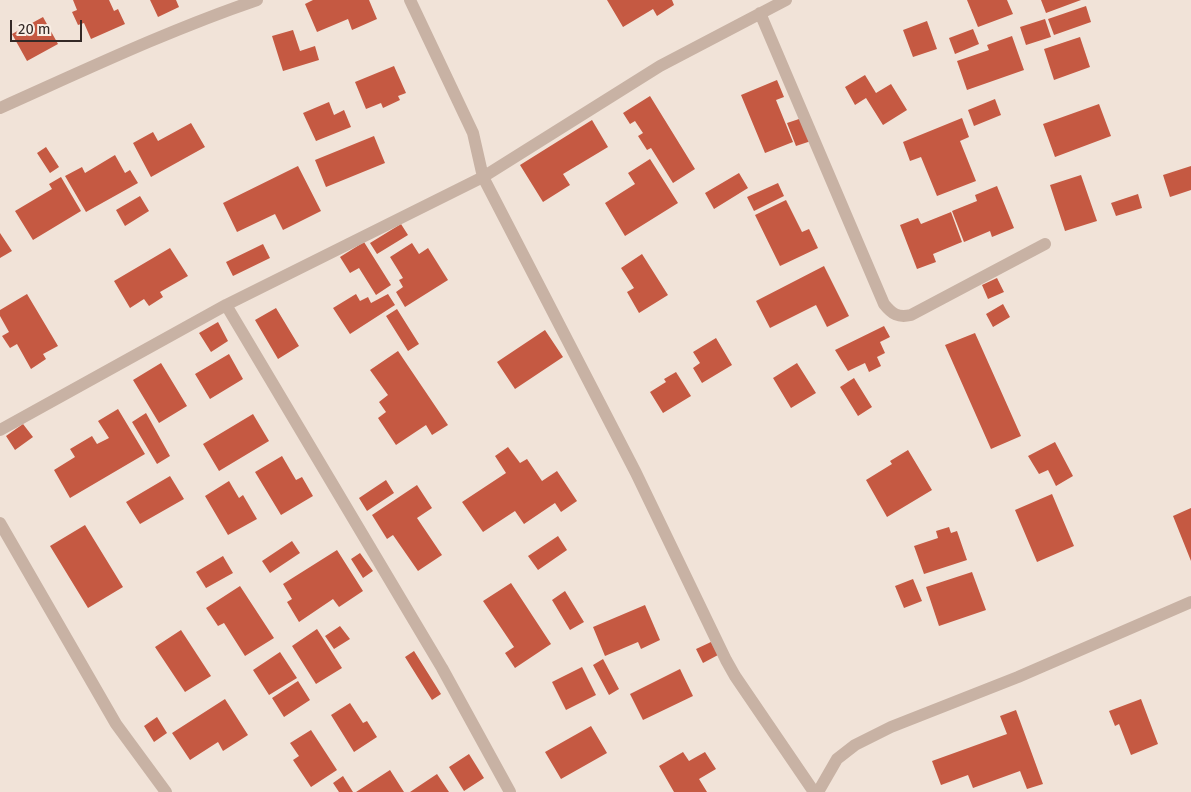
<!DOCTYPE html>
<html>
<head>
<meta charset="utf-8">
<style>
	body { margin:0 }
	#map { position:relative; width:1191px; height:792px; overflow:hidden; background:#f1e3d8; font-family:"Fira Sans",sans-serif }
	canvas { display:block }
	.scale { position:absolute; left:10px; top:20px; width:72px; height:22px; box-sizing:border-box; border:2px solid #342926; border-top:0; padding-left:6px; font-size:15px; line-height:18px; white-space:nowrap; color:#342926; -webkit-text-stroke:4px #f9eee4; paint-order:stroke }
</style>
</head>
<body>
<div id="map">
<canvas width="1191" height="792"></canvas>
<div class="scale">20 m</div>
</div>
<script>
const g = document.querySelector('canvas').getContext('2d');
g.lineJoin = 'round';
function fillPath(path, color) {
  g.fillStyle = color;
  g.fill(path, 'evenodd');
}
function stroke(path, color, width, dash) {
  g.strokeStyle = color;
  g.lineWidth = width;
  g.lineCap = dash ? 'butt' : 'round';
  g.setLineDash(dash || []);
  g.stroke(path);
}
fillPath(new Path2D(`
	M73,0H109L114,11L118,9L125,24L91,39L84,23L78,25L72,12L77,10Z
	M150,0H176L179,7L158,17Z
	M313,0H369L377,19L352,30L348,19L317,32L305,4Z
	M607,0H672L674,5L657,16L653,9L623,27Z
	M967,0H1007L1013,14L978,27Z
	M1041,0H1081L1046,13Z
	M1086,6L1091,22L1054,35L1048,19Z
	M43,17L58,44L27,61L12,34Z
	M1045,19L1051,37L1026,45L1020,27Z
	M927,21L937,49L913,57L903,30Z
	M973,29L979,44L955,54L949,38Z
	M293,30L300,51L315,46L319,60L283,71L272,36Z
	M1012,36L1024,70L967,90L957,61L989,50L987,45Z
	M1080,37L1090,67L1054,80L1044,49Z
	M394,66L406,93L398,96L400,100L383,108L381,103L366,109L355,82Z
	M865,75L876,93L891,84L907,110L883,125L866,98L855,105L845,87Z
	M777,80L784,97L776,100L793,142L765,153L741,95Z
	M650,96L695,169L673,183L651,148L647,150L638,136L643,133L635,121L630,124L623,113Z
	M995,99L1001,115L974,126L968,110Z
	M329,102L334,115L344,110L351,127L316,141L303,113Z
	M1099,104L1111,136L1055,157L1043,124Z
	M802,118L811,141L796,146L787,123Z
	M962,118L969,137L960,141L976,181L937,196L921,157L910,161L903,142Z
	M592,120L608,147L563,174L570,185L543,202L520,165Z
	M191,123L205,147L151,177L133,143L153,132L158,141Z
	M374,136L385,163L326,187L315,160Z
	M46,147L59,167L50,173L37,153Z
	M115,155L125,173L130,170L138,183L86,212L65,176L82,167L85,173Z
	M650,159L678,203L625,236L605,203L635,184L628,173Z
	M298,166L321,211L283,230L275,214L237,232L223,203Z
	M1191,166V190L1170,197L1163,175Z
	M739,173L748,188L714,209L705,193Z
	M1081,175L1097,221L1065,231L1050,185Z
	M61,177L81,211L33,240L15,211L52,189L49,184Z
	M778,183L784,196L754,211L747,197Z
	M997,186L1014,228L992,237L990,231L964,242L952,211L977,201L975,195Z
	M1138,194L1142,208L1116,216L1111,203Z
	M140,196L149,211L125,226L116,210Z
	M786,200L802,232L809,229L818,248L780,266L755,215Z
	M951,212L962,242L933,254L936,262L917,269L900,225L918,218L921,224Z
	M401,224L408,235L377,254L370,243Z
	M0,233L12,251L0,258Z
	M364,242L391,285L376,295L359,268L350,273L340,257Z
	M412,243L419,254L428,248L448,280L405,307L396,292L403,287L399,280L403,278L390,257Z
	M263,244L270,258L233,276L226,262Z
	M170,248L188,276L160,292L163,297L149,306L144,299L130,308L114,281Z
	M642,254L668,295L639,313L627,292L634,288L621,268Z
	M824,266L849,316L827,327L816,305L770,328L756,301Z
	M997,278L1004,292L988,299L982,285Z
	M27,294L58,346L43,354L46,359L31,369L17,344L10,348L2,336L9,332L0,316V310Z
	M356,294L360,301L368,297L371,303L388,294L395,305L350,334L333,308Z
	M1003,304L1010,317L993,327L986,314Z
	M276,308L299,346L278,359L255,320Z
	M397,309L419,344L408,351L386,316Z
	M218,322L228,341L211,352L199,333Z
	M884,326L890,337L880,342L885,353L877,357L881,366L869,372L865,363L848,371L835,350Z
	M545,330L563,357L515,389L497,362Z
	M975,333L1021,436L991,449L945,345Z
	M716,338L732,365L702,383L693,368L700,363L693,352Z
	M398,351L448,425L432,435L426,425L396,445L378,418L386,412L379,402L388,395L370,370Z
	M229,354L243,379L210,399L195,374Z
	M161,363L187,406L159,423L133,380Z
	M797,363L816,393L791,408L773,378Z
	M676,372L691,396L663,413L650,392L666,382L664,379Z
	M854,378L872,407L858,416L840,387Z
	M118,409L145,454L70,498L54,470L75,457L70,449L92,436L97,444L109,438L98,421Z
	M146,413L170,456L157,464L132,422Z
	M253,414L269,441L219,471L203,444Z
	M23,424L33,437L15,450L6,436Z
	M1055,442L1073,476L1056,486L1048,470L1039,474L1028,456Z
	M508,447L520,463L527,459L542,481L557,471L577,501L561,512L555,503L524,524L515,511L483,532L462,502L506,473L495,456Z
	M908,450L932,490L887,517L866,480L892,464L890,461Z
	M282,456L296,480L302,477L313,496L281,515L255,472Z
	M170,476L184,499L140,524L126,502Z
	M386,480L394,493L367,511L359,498Z
	M229,481L239,498L243,495L257,519L228,535L205,496Z
	M417,485L432,508L417,518L442,555L418,571L393,535L387,539L372,515Z
	M1052,494L1074,546L1037,562L1015,510Z
	M1191,508V561L1173,516Z
	M85,525L123,587L88,608L50,546Z
	M949,527L951,533L957,531L967,560L924,574L914,546L938,538L936,531Z
	M558,536L567,550L538,570L528,556Z
	M292,541L300,553L270,573L262,561Z
	M337,550L363,591L339,607L333,599L299,622L287,602L292,599L283,584Z
	M360,553L373,571L363,578L351,559Z
	M223,556L233,573L206,588L196,572Z
	M972,572L986,610L939,626L926,587Z
	M913,579L922,601L904,608L895,586Z
	M511,583L551,644L515,668L505,653L514,647L483,601Z
	M240,586L274,638L245,656L224,623L218,626L206,608Z
	M565,591L584,622L570,630L552,600Z
	M645,605L660,640L641,649L638,642L605,656L593,627Z
	M340,626L350,639L334,649L325,636Z
	M317,629L342,668L316,684L292,646Z
	M181,630L211,676L185,692L155,647Z
	M711,642L718,655L703,663L696,649Z
	M414,651L441,694L432,700L405,657Z
	M280,652L297,678L269,695L253,670Z
	M603,659L619,689L609,695L593,665Z
	M582,667L596,695L566,710L552,682Z
	M680,669L693,696L643,720L630,694Z
	M298,681L310,700L284,717L272,698Z
	M225,699L248,735L223,751L218,742L190,760L172,733Z
	M1141,699L1158,744L1131,755L1119,724L1115,726L1109,711Z
	M350,703L363,723L367,721L377,737L354,752L331,715Z
	M1016,710L1043,784L1027,789L1020,771L973,788L968,775L941,785L932,761L1007,734L1000,716Z
	M157,717L167,733L154,742L144,726Z
	M591,726L607,753L561,779L545,752Z
	M311,730L337,770L311,787L293,760L299,756L290,743Z
	M683,752L689,761L705,752L716,769L699,779L707,792H674L659,766Z
	M469,754L484,778L464,791L449,767Z
	M390,770L404,792H356Z
	M437,774L449,792H410Z
	M343,776L353,792H339L333,783Z`), '#c55942');
stroke(new Path2D(`
	M410,0L473,133L483,177L636,473L726,660L735,676L814,792
	M760,13L884,304C892,314 898,318 911,315L1045,244
	M0,108C85,70 169,30 257,0
	M226,305L442,668L510,792
	M0,430L226,305L483,177L660,66L786,0
	M0,523L116,724L166,792
	M818,792L837,759L855,745L891,727L1018,677L1191,602`), '#c8b2a4', 12);
</script>
</body>
</html>
